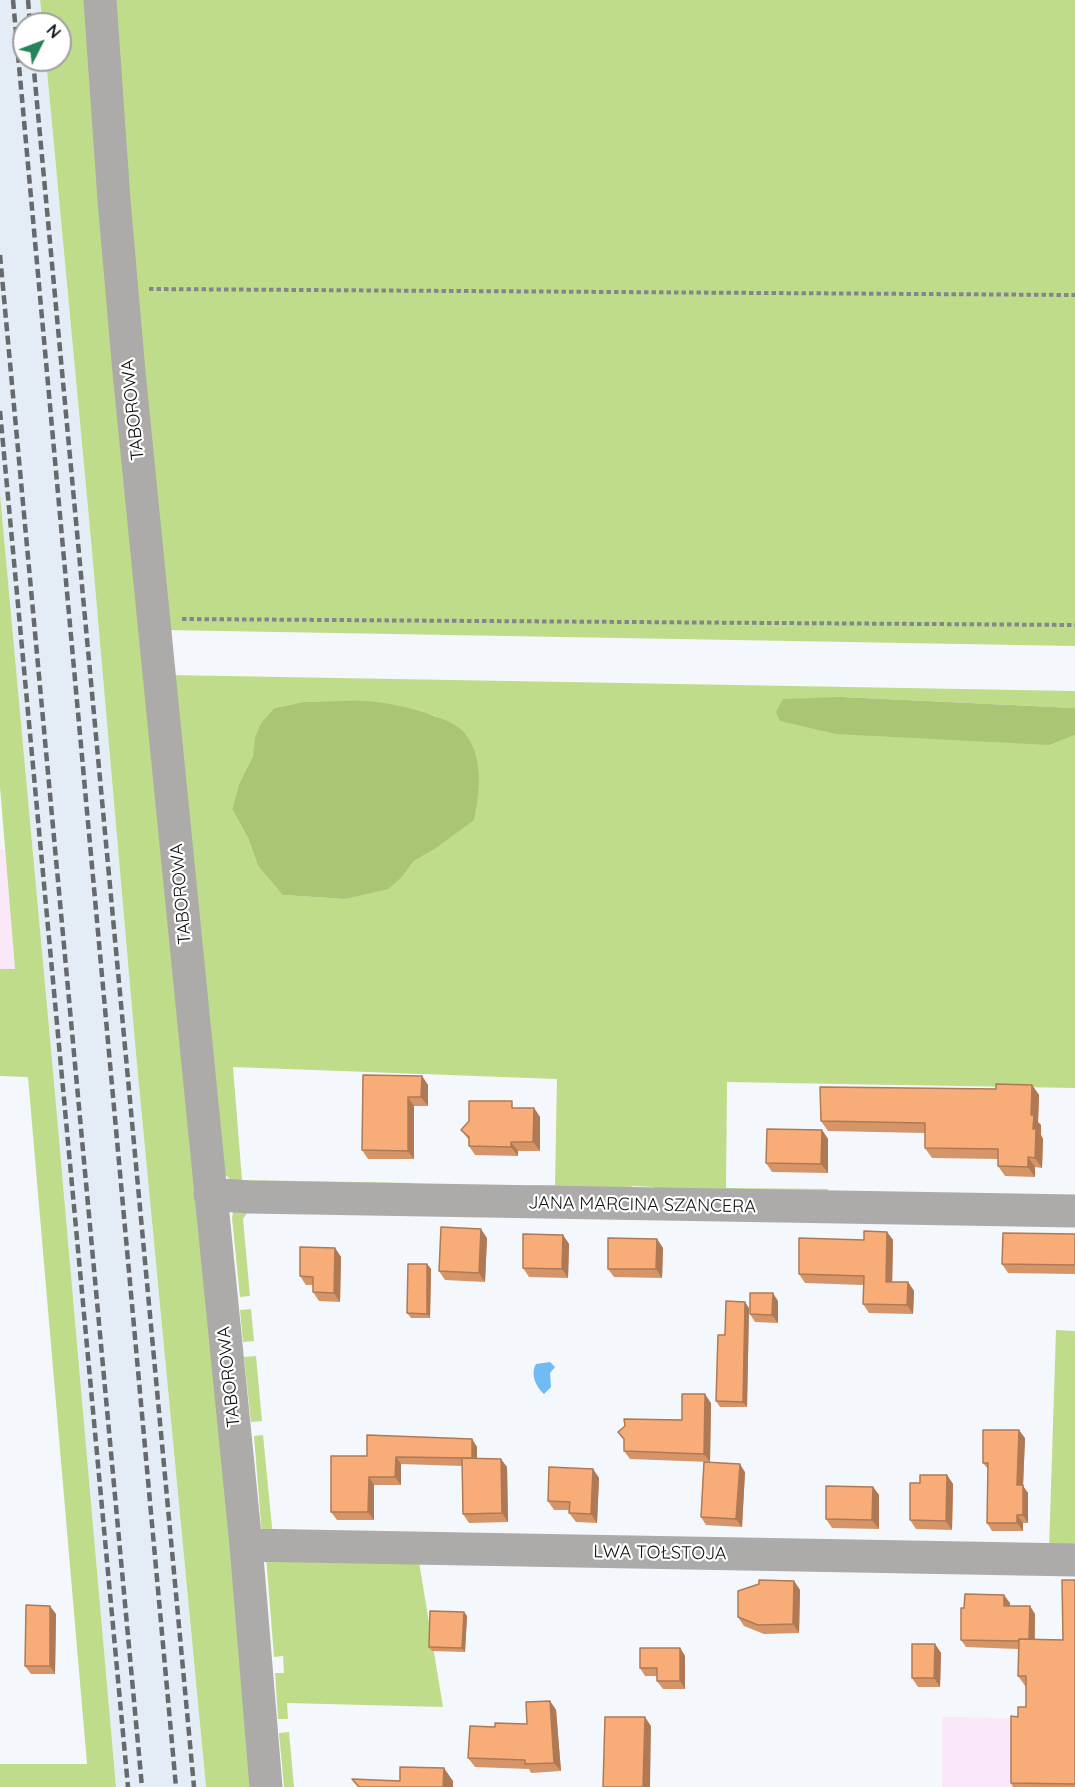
<!DOCTYPE html>
<html>
<head>
<meta charset="utf-8">
<style>
	body { margin:0 }
	#map { position:relative; width:1075px; height:1787px; overflow:hidden; background:#f4f8fc; font-family:Quicksand,sans-serif }
	canvas { display:block }
	.north { position:absolute; left:12px; top:12px; width:60px; height:60px; box-sizing:border-box; background:#fff; border:2px solid #9f9fa0; border-radius:50%; rotate:48deg; font-size:16px; font-weight:700; line-height:24px; text-align:center; color:#0e1011 }
	.north::after { content:''; display:block; margin:auto; width:21px; height:27px; background:#26835a; clip-path:polygon(50% 0,100% 100%,50% 72%,0 100%) }
</style>
</head>
<body>
<div id="map">
<canvas width="1075" height="1787"></canvas>
<div class="north">N</div>
</div>
<script>
const g = document.querySelector('canvas').getContext('2d');
g.lineJoin = 'round';
function fillPath(path, color) {
  g.fillStyle = color;
  g.fill(path, 'evenodd');
}
function stroke(path, color, width, dash) {
  g.strokeStyle = color;
  g.lineWidth = width;
  g.lineCap = dash ? 'butt' : 'round';
  g.setLineDash(dash || []);
  g.stroke(path);
}
function drawText(font, color, halo, rows, align = 'center') {
  g.font = font + ' Quicksand,sans-serif';
  g.lineWidth = 4.5;
  g.setLineDash([]);
  g.textBaseline = 'middle';
  g.strokeStyle = halo;
  g.fillStyle = color;
  for (const [text, x, y, turn = 0] of rows) {
    g.save();
    g.translate(x, y);
    g.rotate((+turn || 0) * Math.PI / 180);
    g.textAlign = isNaN(turn) ? turn : align;
    if (halo) g.strokeText(text, 0, 0);
    g.fillText(text, 0, 0);
    g.restore();
  }
}
fillPath(new Path2D(`
	M0,0H40L43,24H24V60H46L91,540L136,1054L206,1787H116L55,1093L0,494Z`), '#e4edf6');
fillPath(new Path2D(`
	M0,849H5L15,969H0Z
	M942,1717L1075,1719V1787H942Z`), '#fae7f8');
fillPath(new Path2D(`
	M40,0H94L257,1787H206L136,1054L91,540L46,60H60V24H43Z
	M109,0H1075V646L165,630Z
	M0,494L55,1093L116,1787H0V1764H87L28,1077L0,1076V969H15L0,787Z
	M169,675L1075,691V708L842,697L1050,745L1075,735V1088L727,1082L726,1188L828,1189L824,1198L657,1196L654,1187L632,1186L627,1195L532,1193L529,1185H555L557,1079L233,1067L242,1180L412,1183L405,1191L234,1182L219,1170ZM303,702H376L436,716L474,819L435,849L414,861L402,877L345,899L284,895L258,866L248,838L232,809L239,784L253,756L261,723L274,708Z
	M238,1208L249,1210L243,1219L250,1296L240,1297L232,1218L233,1212Z
	M251,1309L254,1341L243,1342L240,1310Z
	M1056,1330L1075,1331V1550H1049Z
	M256,1356L262,1421L251,1422L244,1357Z
	M263,1435L273,1537L262,1535L254,1436Z
	M266,1556H418L443,1707L287,1703L288,1719H278L275,1673H284L283,1656L274,1657Z
	M289,1732L294,1787H284L279,1733Z`), '#bfdc8a');
fillPath(new Path2D(`
	M842,697L1075,708V735L1050,745L836,734L780,721L776,712L783,699Z
	M303,702C327,702 353,699 377,702C396,704 450,717 463,731C484,755 480,791 474,820L435,849L414,861L402,877L388,889L345,899L283,895L258,866L248,838L232,809L239,784L253,756L255,738L261,723L274,708Z`), '#aac675');
fillPath(new Path2D(`
	M550,1362L555,1367L550,1373L551,1387L544,1394C536,1387 530,1374 536,1364Z`), '#70bbf4');
stroke(new Path2D(`
	M149,289L1075,295
	M182,619L1075,625`), '#84878a', 4, [4.5, 3]);
stroke(new Path2D(`
	M100,0L114,200L129,372L246,1545L266,1787
	M210,1194L249,1197L1075,1211
	M246,1545L1075,1560`), '#acaba9', 33);
stroke(new Path2D(`
	M13,0L176,1787
	M28,0L30,24
	M33,60L194,1787
	M0,255L142,1787
	M0,411L128,1787`), '#676a6c', 4.5, [9, 4.5]);
fillPath(new Path2D(`
	M422,1076L428,1085V1106H414V1159H368L362,1150Z
	M1032,1085L1039,1095L1038,1122L1041,1125V1135L1043,1139L1042,1168L1035,1167V1177L1005,1176L998,1166V1159L932,1158L925,1148V1133L828,1131L821,1121L996,1089Z
	M516,1108H534L540,1117V1151H518V1156L475,1155L469,1146V1140L461,1130Z
	M822,1130L828,1139V1173L772,1172L766,1163Z
	M887,1232L893,1240L892,1282H908L914,1291L913,1314L869,1313L863,1304V1285L805,1283L799,1274L864,1240Z
	M1075,1234V1274L1008,1273L1002,1264Z
	M563,1235L569,1244L568,1278L529,1277L523,1268Z
	M487,1238L485,1282L445,1280L439,1271Z
	M657,1239L663,1248L662,1278L614,1277L608,1269Z
	M335,1248L341,1257L340,1302L319,1301L313,1292V1285H306L300,1276Z
	M427,1264L431,1269L430,1318H411L407,1313Z
	M778,1301V1323L755,1322L750,1314Z
	M749,1308L747,1407H720L716,1401L725,1335Z
	M711,1403L710,1462L630,1459L624,1451V1440L618,1432L682,1420Z
	M1025,1438L1023,1486L1028,1493V1523H1023V1531H992L987,1523L988,1469L983,1463Z
	M472,1439L477,1447V1458L507,1467L508,1522L469,1523L463,1514L462,1466L401,1464V1485H374V1520H337L331,1512L367,1456Z
	M593,1469L599,1478L597,1523L576,1522L569,1513V1510H554L548,1501Z
	M745,1472L742,1527L706,1525L701,1517Z
	M947,1475L953,1484L952,1530L916,1529L910,1520L920,1483Z
	M873,1487L879,1495V1529L832,1528L826,1519Z
	M1075,1580V1787H1013L1011,1783L1018,1717L1026,1707V1687L1018,1676V1649L966,1647L961,1640L964,1608L1010,1603V1606L1035,1614V1639L1063,1640Z
	M794,1581L800,1590L799,1633L764,1634L744,1626L738,1617Z
	M464,1612L467,1616L465,1652L432,1651L429,1647Z
	M56,1614L55,1674H31L25,1666Z
	M935,1644L941,1653L940,1687H918L912,1678Z
	M680,1648L685,1656V1689H663L657,1681V1676H645L640,1668Z
	M550,1701L556,1710L561,1771L531,1773L529,1769L475,1767L468,1758L527,1724Z`), '#d59568');
fillPath(new Path2D(`
	M422,1076L428,1085V1106L421,1097Z
	M1032,1085L1039,1095L1038,1122L1041,1125V1135L1043,1139L1042,1168L1035,1158L1033,1129L1031,1115Z
	M408,1097L414,1106V1159L408,1151Z
	M534,1108L540,1117V1151L533,1142Z
	M822,1130L828,1139V1173L821,1164Z
	M511,1142L518,1151V1156L511,1147Z
	M1028,1157L1035,1167V1177L1028,1167Z
	M481,1229L487,1238L485,1282L479,1273Z
	M887,1232L893,1240L892,1291L886,1282Z
	M563,1235L569,1244L568,1278L562,1269Z
	M657,1239L663,1248L662,1278L656,1269Z
	M335,1248L341,1257L340,1302L334,1293Z
	M427,1264L431,1269L430,1318L427,1314Z
	M908,1282L914,1291L913,1314L907,1305Z
	M773,1293L778,1301V1323L772,1315Z
	M745,1302L749,1308L747,1407L743,1402Z
	M705,1394L711,1403L710,1462L704,1454Z
	M1019,1430L1025,1438L1023,1486L1028,1493V1523L1023,1515L1017,1485Z
	M472,1439L477,1447V1466L472,1458Z
	M396,1457L401,1464V1485L395,1477Z
	M501,1459L507,1467L508,1522L502,1513Z
	M740,1464L745,1472L742,1527L736,1519Z
	M593,1469L599,1478L597,1523L591,1514Z
	M947,1475L953,1484L952,1530L946,1521Z
	M369,1477L374,1485V1520L368,1512Z
	M873,1487L879,1495V1529L872,1520Z
	M1017,1515L1023,1523V1531L1017,1523Z
	M794,1581L800,1590L799,1633L793,1624Z
	M1004,1595L1010,1603V1614L1004,1606Z
	M50,1606L56,1614L55,1674L50,1666Z
	M1030,1606L1035,1614L1034,1649L1029,1641Z
	M464,1612L467,1616L465,1652L462,1648Z
	M935,1644L941,1653L940,1687L934,1678Z
	M680,1648L685,1656V1689L680,1681Z
	M550,1701L556,1710L561,1771L554,1763Z
	M645,1717L651,1726L650,1787H643Z
	M444,1768L453,1781V1787H443Z`), '#ae7955');
const building = new Path2D(`
	M363,1075L422,1076L421,1097H408V1151L362,1150Z
	M996,1084L1032,1085L1031,1115H1034L1033,1129H1036L1035,1158L1028,1157V1167L998,1166V1149L925,1148V1123L821,1121L820,1087L996,1089Z
	M469,1101H512V1108H534L533,1142H511V1147L469,1146V1137L461,1130L469,1121Z
	M767,1129L822,1130L821,1164L766,1163Z
	M441,1227L481,1229L479,1273L439,1271Z
	M864,1231L887,1232L886,1282H908L907,1305L863,1304L864,1276L799,1274V1238L864,1240Z
	M1003,1233L1075,1234V1265L1002,1264Z
	M523,1234L563,1235L562,1269L523,1268Z
	M608,1238L657,1239L656,1269H608Z
	M300,1247L335,1248L334,1293L313,1292V1277L300,1276Z
	M408,1264H427V1314L407,1313Z
	M750,1293H773L772,1315L750,1314Z
	M726,1301L745,1302L743,1402L716,1401L718,1335H725Z
	M682,1394H705L704,1454L624,1451V1439L618,1432L625,1426L624,1419L682,1420Z
	M983,1430H1019L1017,1485H1023V1515H1017V1523H987L988,1463H983Z
	M367,1435L472,1439V1458L396,1457L395,1477H369L368,1512H331V1456H367Z
	M462,1458L501,1459L502,1513L463,1514Z
	M704,1462L740,1464L736,1519L701,1517Z
	M549,1467L593,1469L591,1514L569,1513L570,1502L548,1501Z
	M920,1475H947L946,1521L910,1520V1483H920Z
	M826,1486L873,1487L872,1520L826,1519Z
	M759,1580L794,1581L793,1624L758,1625L738,1617V1591L759,1584Z
	M1062,1580H1075V1784L1011,1783V1716L1018,1717V1707H1026V1676H1018L1019,1639L1063,1640Z
	M965,1594L1004,1595V1606H1030L1029,1639H1019L1018,1641L961,1640V1608H964Z
	M26,1605L50,1606V1666H25Z
	M430,1611L464,1612L462,1648L429,1647Z
	M912,1644H935L934,1678H912Z
	M640,1648H680V1681H657V1668H640Z
	M550,1701L554,1763L525,1764V1760L468,1758L470,1726L495,1727V1723L527,1724L526,1702Z
	M605,1717H645L643,1787H603Z
	M400,1767L444,1768L443,1787H359L352,1779L400,1781Z`);
fillPath(building, '#f8ad79');
stroke(building, '#ae7955', 1.5);
drawText('18px', '#0e1011', '#fff', [
	["TABOROWA",133,410,-96],
	["TABOROWA",181,894,-95],
	["JANA MARCINA SZANCERA",642,1205,1],
	["TABOROWA",229,1377,-96],
	["LWA TOŁSTOJA",660,1553,1]
]);
</script>
</body>
</html>
